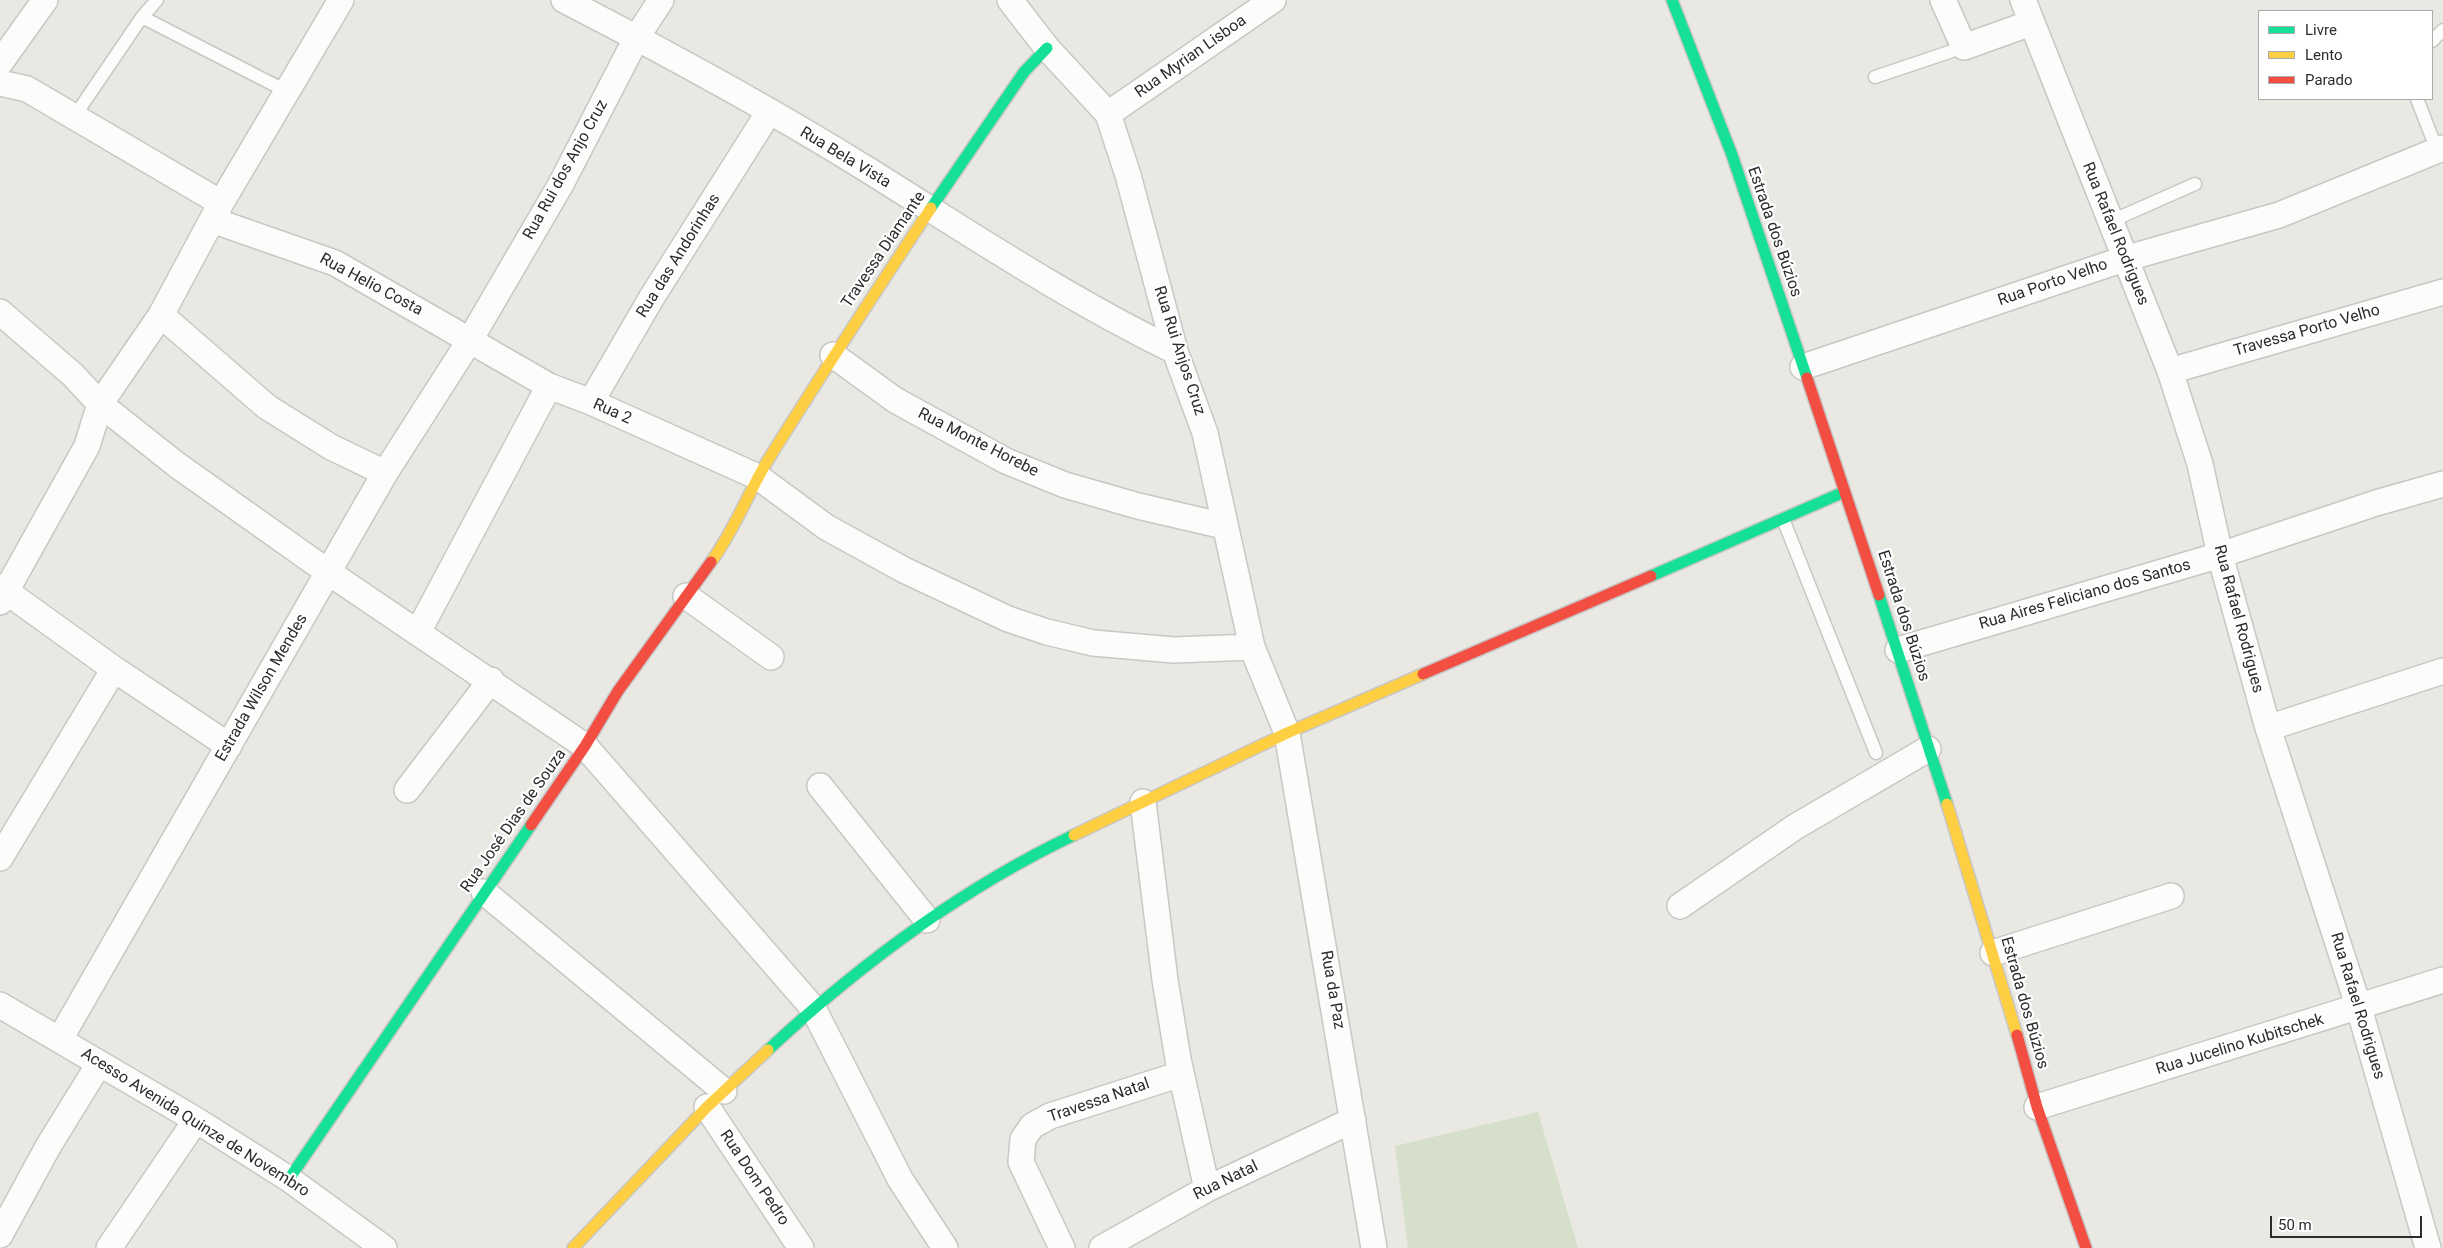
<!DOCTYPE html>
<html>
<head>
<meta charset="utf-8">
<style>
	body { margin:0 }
	#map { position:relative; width:2443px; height:1248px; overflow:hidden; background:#eae8e2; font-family:Roboto,sans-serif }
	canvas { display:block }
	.legend { position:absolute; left:2258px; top:10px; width:175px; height:90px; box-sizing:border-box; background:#fff; border:1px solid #ababab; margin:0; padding:6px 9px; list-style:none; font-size:15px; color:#2c2c2c }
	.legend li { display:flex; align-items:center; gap:10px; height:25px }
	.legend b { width:25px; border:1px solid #ababab }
	.scale { position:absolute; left:2270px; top:1216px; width:152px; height:22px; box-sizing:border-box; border:2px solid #2c2c2c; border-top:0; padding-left:6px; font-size:15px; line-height:18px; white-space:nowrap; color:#2c2c2c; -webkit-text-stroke:4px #fff; paint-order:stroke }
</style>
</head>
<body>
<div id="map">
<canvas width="2443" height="1248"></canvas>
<ul class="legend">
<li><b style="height:6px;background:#16e098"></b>Livre</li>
<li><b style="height:6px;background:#ffcf43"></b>Lento</li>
<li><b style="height:6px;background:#f24e42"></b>Parado</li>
</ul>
<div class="scale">50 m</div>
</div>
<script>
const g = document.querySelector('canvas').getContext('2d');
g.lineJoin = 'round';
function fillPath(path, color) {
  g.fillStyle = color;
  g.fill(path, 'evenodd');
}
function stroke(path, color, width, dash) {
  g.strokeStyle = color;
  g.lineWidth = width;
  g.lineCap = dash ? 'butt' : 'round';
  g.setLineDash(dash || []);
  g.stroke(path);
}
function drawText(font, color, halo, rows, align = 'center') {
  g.font = font + ' Roboto,sans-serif';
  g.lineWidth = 4.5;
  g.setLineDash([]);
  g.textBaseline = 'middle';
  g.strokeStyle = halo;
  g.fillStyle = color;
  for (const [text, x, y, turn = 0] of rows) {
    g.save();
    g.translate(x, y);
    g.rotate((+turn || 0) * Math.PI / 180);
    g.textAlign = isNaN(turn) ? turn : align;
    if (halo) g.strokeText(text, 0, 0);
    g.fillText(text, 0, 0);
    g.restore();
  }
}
fillPath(new Path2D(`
	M1538,1112L1578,1248H1408L1395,1146Z`), '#d5dfca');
const lane = new Path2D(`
	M142,17L288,92
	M2432,41L2443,30
	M1875,77L1964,47
	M2417,99L2437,150
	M74,117L142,17L157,0
	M2109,222L2195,184
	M1783,519L1876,753`);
const street = new Path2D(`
	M564,0C667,53 770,109 868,170C969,233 1068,299 1175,351
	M1010,0L1047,48L1108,114L1128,175L1175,351L1205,433L1252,647L1287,733L1374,1248
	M1943,0L1964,47L2031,23
	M2023,0L2170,371L2200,464L2220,555L2268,728L2359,1008L2428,1248
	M0,63L45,0
	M0,83L27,89L221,203
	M1108,114L1273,0
	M212,220L335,263L549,386L591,402L758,477L826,527L904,570L1008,619L1047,632L1093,643L1174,650L1252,647
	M0,312L73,375L100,404L177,465L328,572L585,746L813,1008L900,1179L945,1248
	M161,315L267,407L331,447L385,473
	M833,355L895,400L1006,461L1065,485L1138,506L1224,526
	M1803,367L2124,259L2279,215L2443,148
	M2170,371L2443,292
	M591,402L652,297L769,112
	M0,587L114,669L229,746
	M686,596L771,657
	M0,602L87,446L100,404L161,315L221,203L341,0
	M418,632L549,386
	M1898,650L2220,555L2376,503L2443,484
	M2268,728L2443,671
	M820,786L927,920
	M407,790L491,680
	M1143,802L1165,980L1178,1059L1207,1189
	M0,858L114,669
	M484,892L724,1091
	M1680,906L1795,827L1928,749
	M1993,953L2171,896
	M0,1005L196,1120L289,1179L384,1248
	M60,1039L385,473L470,340L561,184L637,37L661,0
	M707,1107L801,1248
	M2037,1107L2443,980
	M0,1235L49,1145L99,1064
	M109,1248L196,1120
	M1062,1248L1021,1162L1023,1139L1032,1126L1050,1116L1181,1074
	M1102,1248L1207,1189L1353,1120`);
const fast = new Path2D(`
	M1672,0L1732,155L1807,378
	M931,208L1024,72L1047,48
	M1651,576L1844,492
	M1879,595L1947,804
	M768,1050C859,965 961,889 1074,835
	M289,1179L531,825`);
const slow = new Path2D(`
	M711,562C734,531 748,493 768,460C821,375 876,291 931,208
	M1947,804L2017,1035
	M1074,835L1287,733L1423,674
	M573,1248L707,1107L768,1050`);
const jam = new Path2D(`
	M1807,378L1879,595
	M1423,674L1651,576
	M531,825L585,746L618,691L711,562
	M2017,1035L2037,1107L2086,1248`);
stroke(lane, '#c7c7c7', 15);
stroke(street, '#c7c7c7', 28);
stroke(fast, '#c7c7c7', 14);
stroke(slow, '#c7c7c7', 14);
stroke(jam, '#c7c7c7', 14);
stroke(lane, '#fcfcfb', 12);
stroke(street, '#fcfcfb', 25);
stroke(fast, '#16e098', 11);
stroke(slow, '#ffcf43', 11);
stroke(jam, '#f24e42', 11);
drawText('16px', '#2c2c2c', '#fff', [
	["Rua Myrian Lisboa",1191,57,-35],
	["Rua Bela Vista",845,158,31],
	["Rua Rui dos Anjo Cruz",566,170,-61],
	["Estrada dos Búzios",1774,232,71],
	["Rua Rafael Rodrigues",2115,234,68],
	["Travessa Diamante",884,250,-56],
	["Rua das Andorinhas",679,256,-58],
	["Rua Porto Velho",2053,283,-19],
	["Rua Helio Costa",371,285,28],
	["Travessa Porto Velho",2307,331,-16],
	["Rua Rui Anjos Cruz",1179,351,72],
	["Rua 2",612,412,24],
	["Rua Monte Horebe",978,443,27],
	["Rua Aires Feliciano dos Santos",2085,595,-16],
	["Estrada dos Búzios",1903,616,72],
	["Rua Rafael Rodrigues",2238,619,75],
	["Estrada Wilson Mendes",262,688,-60],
	["Rua José Dias de Souza",514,821,-55],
	["Rua da Paz",1332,990,80],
	["Estrada dos Búzios",2024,1003,74],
	["Rua Rafael Rodrigues",2357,1006,73],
	["Rua Jucelino Kubitschek",2240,1045,-17],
	["Travessa Natal",1099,1101,-19],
	["Acesso Avenida Quinze de Novembro",195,1123,32],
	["Rua Dom Pedro",754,1178,56],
	["Rua Natal",1226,1181,-26]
]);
</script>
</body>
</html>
